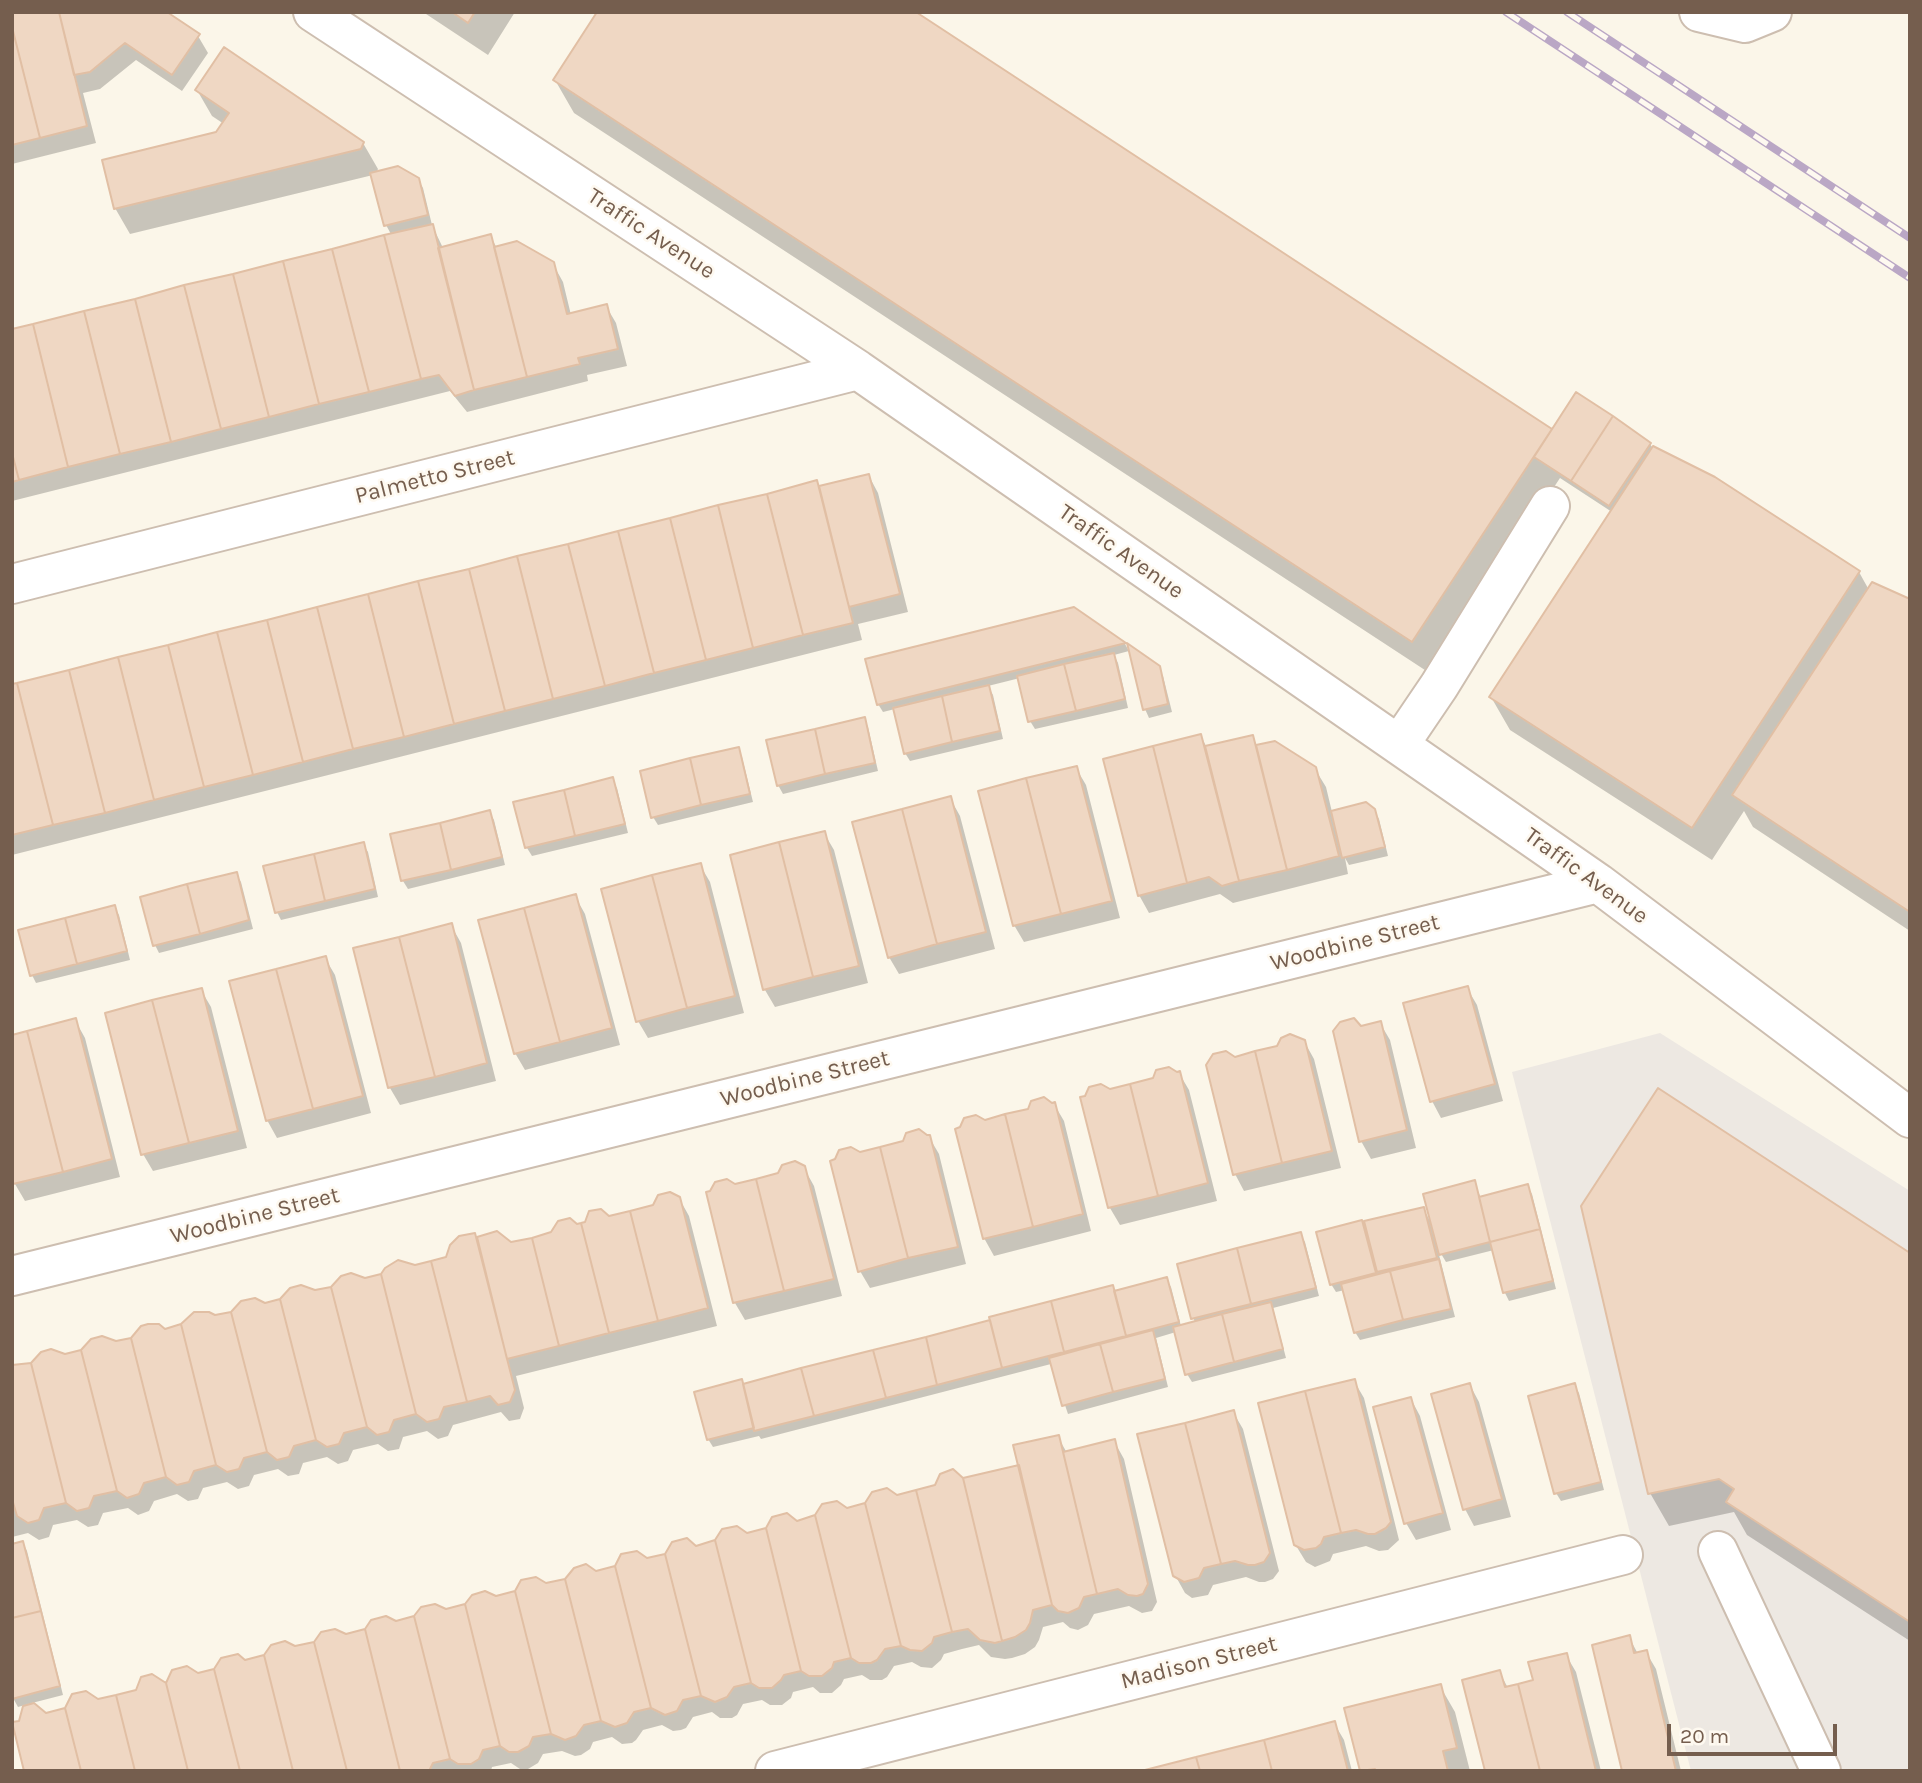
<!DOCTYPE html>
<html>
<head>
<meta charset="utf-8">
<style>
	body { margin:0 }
	#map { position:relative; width:1922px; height:1783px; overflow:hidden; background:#fbf6e9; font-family:Karla,sans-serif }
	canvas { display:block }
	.frame { position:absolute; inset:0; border:14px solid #755e4e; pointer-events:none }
	.scale { position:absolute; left:1667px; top:1724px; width:170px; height:32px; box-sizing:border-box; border:4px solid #755e4e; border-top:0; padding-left:9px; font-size:21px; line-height:24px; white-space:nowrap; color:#755e4e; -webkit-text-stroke:5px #fef9f0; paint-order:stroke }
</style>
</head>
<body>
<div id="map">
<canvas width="1922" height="1783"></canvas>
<div class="frame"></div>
<div class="scale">20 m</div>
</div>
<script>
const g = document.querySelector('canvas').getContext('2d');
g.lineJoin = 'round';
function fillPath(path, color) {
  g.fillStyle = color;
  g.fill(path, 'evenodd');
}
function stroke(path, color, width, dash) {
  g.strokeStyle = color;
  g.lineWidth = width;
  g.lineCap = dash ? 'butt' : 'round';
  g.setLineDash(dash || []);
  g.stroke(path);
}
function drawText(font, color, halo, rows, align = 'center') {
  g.font = font + ' Karla,sans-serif';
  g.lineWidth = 5;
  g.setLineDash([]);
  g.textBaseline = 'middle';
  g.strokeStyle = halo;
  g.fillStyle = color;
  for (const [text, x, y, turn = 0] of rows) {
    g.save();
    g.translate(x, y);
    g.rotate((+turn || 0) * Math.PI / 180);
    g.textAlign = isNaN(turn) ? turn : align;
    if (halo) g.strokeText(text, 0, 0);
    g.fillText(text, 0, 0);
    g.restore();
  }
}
fillPath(new Path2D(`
	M1660,1033L1910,1191V1771H1691L1512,1072Z`), '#ede8e2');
fillPath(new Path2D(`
	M12,12L198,36L208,53L182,91L136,60L100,89L83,93L96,143L12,164Z
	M423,12H515L488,55Z
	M555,80L1551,430L1552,433L1650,444L1652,447L1714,479L1859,572L1869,590L1910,601V931L1753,827L1744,811L1712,860L1510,730L1491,697L1612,512L1560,478L1431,674L574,113Z
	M197,90L363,143L378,169L376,174L418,179L423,188L432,225L443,248L490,236L497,248L553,264L563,282L571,315L606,306L616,323L627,366L587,375L588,381L467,412L450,391L12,501V331L392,236L386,225L373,175L130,234L115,208L217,134L224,124L212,116Z
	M869,476L878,493L908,612L858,624L862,640L12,855V686L816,482L820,488Z
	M1074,609L1125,644L1129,651L1114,655L1118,663L1128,708L1035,729L1030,721L1020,678L988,686L993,695L1003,739L910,761L905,753L895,709L883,712L878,704Z
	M1158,667L1163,676L1172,712L1149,718L1145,709Z
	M864,719L868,727L878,771L783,794L778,785Z
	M1201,736L1207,748L1252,737L1258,747L1315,769L1326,787L1332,812L1374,810L1379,819L1388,856L1349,865L1345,858L1348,874L1233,903L1220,894L1149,913L1139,895Z
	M738,749L742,757L753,802L658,825L653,817Z
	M1076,768L1086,785L1120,918L1024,942L1014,925Z
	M612,780L617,788L628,833L532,856L527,848L516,803Z
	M950,798L960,816L995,949L899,974L889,957Z
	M489,812L494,820L505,865L408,889L403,881Z
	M824,833L834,850L868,983L775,1007L765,990L732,857Z
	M363,844L368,852L378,897L281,920L277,912Z
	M700,865L710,882L744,1013L648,1038L638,1021Z
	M236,874L241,882L253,929L159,953L155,945Z
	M575,896L585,914L620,1045L525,1070L515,1053Z
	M114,907L119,915L130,960L36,983L32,975Z
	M451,925L461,943L496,1081L400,1105L390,1088L355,950Z
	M325,958L335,975L371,1113L277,1138L267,1120Z
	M1467,988L1477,1005L1503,1101L1441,1118L1432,1101Z
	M201,990L211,1007L247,1148L153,1171L143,1154Z
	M75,1020L85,1038L120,1177L25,1201L15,1184L12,1173V1036Z
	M1380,1023L1390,1040L1416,1148L1371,1159L1361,1141V1027Z
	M1304,1041L1314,1059L1341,1168L1244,1191L1235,1174L1234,1059Z
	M1179,1073L1189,1090L1217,1201L1120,1225L1110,1208L1082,1098Z
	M1054,1104L1064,1121L1091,1231L994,1256L984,1238V1122Z
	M929,1137L939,1154L966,1264L870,1288L860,1271V1154Z
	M804,1168L814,1186L842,1296L745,1320L735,1303L708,1194Z
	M1474,1182L1481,1198L1527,1186L1532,1194L1556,1289L1509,1301L1505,1293L1494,1250L1446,1262L1437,1247L1455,1317L1360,1340L1355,1332L1345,1290L1336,1292L1331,1284L1361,1222L1368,1234L1423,1209L1432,1224Z
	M679,1198L689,1216L717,1326L516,1376L524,1408L520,1419L509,1421L501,1412L453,1425L448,1436L438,1439L427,1431L403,1437L399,1449L388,1451L378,1444L353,1450L348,1461L338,1464L327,1457L303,1463L299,1474L288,1476L278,1469L254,1475L249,1486L238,1489L227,1482L203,1488L198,1499L188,1501L177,1494L154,1501L149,1511L138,1515L128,1508L103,1513L98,1525L88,1527L77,1520L53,1525L49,1537L39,1540L28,1533L12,1537V1367L332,1288L336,1282L348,1275L365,1280L447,1258L475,1235L477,1238L497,1233L511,1244Z
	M1300,1234L1305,1242L1319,1296L1273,1308L1286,1358L1192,1382L1187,1374L1176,1332L1156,1338L1168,1387L1068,1414L1051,1364L761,1439L759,1436L713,1447L708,1439L743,1386L992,1322L1113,1287L1116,1292L1166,1279L1171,1287L1181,1326L1195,1323L1179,1265Z
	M1910,1254V1641L1747,1535L1734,1512L1669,1526L1650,1493Z
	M1354,1381L1364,1398L1399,1540L1388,1550L1379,1551L1366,1546L1333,1554L1330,1561L1315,1567L1306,1562L1295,1544Z
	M1470,1385L1479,1402L1511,1517L1474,1526L1465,1509Z
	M1574,1385L1579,1393L1604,1490L1561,1501L1556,1493Z
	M1411,1399L1420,1416L1451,1530L1416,1540L1406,1523Z
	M1233,1412L1243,1429L1279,1571L1273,1579L1265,1582H1259L1246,1577L1213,1585L1208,1595L1192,1598L1185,1593L1175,1575Z
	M1058,1437L1067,1453L1114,1441L1124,1459L1157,1602L1152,1611L1142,1613L1129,1606L1094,1614L1088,1625L1078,1630L1070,1628L1063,1622L1043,1627L1039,1640L1035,1647L1025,1654L1012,1658L1005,1659L991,1657L979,1645L962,1649L944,1654L941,1660L932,1668L921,1667L912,1662L894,1666L887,1677L882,1680H870L862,1675L844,1679L841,1685L832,1693H820L813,1687L793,1692L791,1698L782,1705H770L762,1700L743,1704L737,1715L732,1718H720L712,1712L693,1717L686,1728L681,1730L673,1731L662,1725L643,1730L636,1740L632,1743L622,1744L612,1737L593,1742L590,1749L581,1755L575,1756L562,1751L543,1754L538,1763L528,1769H520L511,1763L492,1767L491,1771H25L20,1723L25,1705L18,1707L13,1698L23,1543L27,1551L63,1695L32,1703L45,1715L167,1685L295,1648L1021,1466Z
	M1629,1637L1638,1654L1646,1652L1656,1669L1681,1771H1624Z
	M1566,1655L1576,1672L1601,1771H1486L1500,1673L1508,1688L1535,1682Z
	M1440,1686L1455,1712L1470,1771H1362Z
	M1334,1723L1344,1740L1352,1771H1149Z`), '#0003');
const building = new Path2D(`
	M12,12H59L87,126L40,138L12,27Z
	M59,12H167L200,34L172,75L125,43L90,72L74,75Z
	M452,12H475L468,23Z
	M597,12H916L1552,429L1412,642L553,80Z
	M12,27L40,138L12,145Z
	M224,47L364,142L361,149L114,209L102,160L216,132L229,113L195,90Z
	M398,166L419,178L428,215L384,226L370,173Z
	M433,224L474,390L455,396L439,375L421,379L384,235Z
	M491,234L527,377L474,390L438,248Z
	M384,235L421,379L369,392L332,249Z
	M517,241L554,262L567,314L607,304L618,349L578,358L580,364L527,377L494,247Z
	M332,249L369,392L319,404L283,261Z
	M283,261L319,404L269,417L233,274Z
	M233,274L269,417L221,429L184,285Z
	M184,285L221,429L171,442L135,299Z
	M135,299L171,442L120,454L84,311Z
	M84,311L120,454L68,467L33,324Z
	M33,324L68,467L19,480L12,453V329Z
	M1576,392L1613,416L1571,481L1534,457Z
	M1613,416L1651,443L1609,506L1571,481Z
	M1653,446L1715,477L1860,571L1692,828L1489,697Z
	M12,453L19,480L12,482Z
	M869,474L900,594L849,607L819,486Z
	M817,480L853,623L803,635L767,494Z
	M767,494L803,635L753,648L718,505Z
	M718,505L753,648L706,660L670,518Z
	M670,518L706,660L654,673L618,531Z
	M618,531L654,673L605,686L568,544Z
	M568,544L605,686L553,699L517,556Z
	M517,556L553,699L505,711L469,569Z
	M469,569L505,711L454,724L418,581Z
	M418,581L454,724L404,737L368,594Z
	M1872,582L1910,599V912L1732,795Z
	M368,594L404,737L353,749L317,607Z
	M317,607L353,749L303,762L267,620Z
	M1074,607L1126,643L877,705L865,659Z
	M267,620L303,762L253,775L217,632Z
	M217,632L253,775L204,787L168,645Z
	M1127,643L1160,666L1168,704L1143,710Z
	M168,645L204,787L154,800L118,657Z
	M1114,653L1125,699L1076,711L1064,664Z
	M118,657L154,800L105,813L69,670Z
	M1064,664L1076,711L1028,722L1017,676Z
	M69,670L105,813L53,825L17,683Z
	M17,683L53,825L12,835V684Z
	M989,685L1000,731L952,742L942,696Z
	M942,696L952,742L904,754L893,708Z
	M865,717L875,763L825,774L815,729Z
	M815,729L825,774L777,786L766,740Z
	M1201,734L1239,881L1222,886L1209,877L1187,883L1153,746Z
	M1253,735L1287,870L1239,881L1205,746Z
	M1275,741L1316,767L1339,856L1287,870L1256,745Z
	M1153,746L1187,883L1138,896L1103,759Z
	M739,747L750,794L701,805L690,758Z
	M690,758L701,805L651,818L640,771Z
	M1077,766L1112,901L1061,914L1026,778Z
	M613,777L625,824L575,836L564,790Z
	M1026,778L1061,914L1013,926L978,791Z
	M564,790L575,836L525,848L513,802Z
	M951,796L986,932L937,944L902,809Z
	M1366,802L1375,809L1385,847L1342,858L1331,811Z
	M902,809L937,944L888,958L852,822Z
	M490,810L502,857L451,870L440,823Z
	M440,823L451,870L401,881L390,834Z
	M825,831L859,966L813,977L779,842Z
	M364,842L375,889L325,901L314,854Z
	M779,842L813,977L763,990L730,855Z
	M314,854L325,901L275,913L263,866Z
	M701,863L735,996L687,1008L652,875Z
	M237,872L249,920L200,934L187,884Z
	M652,875L687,1008L636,1022L601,889Z
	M187,884L200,934L153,946L140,897Z
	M576,894L612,1028L560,1042L524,908Z
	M115,905L127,951L77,964L65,918Z
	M524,908L560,1042L514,1054L478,920Z
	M65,918L77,964L30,976L18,930Z
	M452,923L487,1063L435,1077L399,937Z
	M399,937L435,1077L388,1088L353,948Z
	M326,956L363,1096L313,1109L276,969Z
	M276,969L313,1109L266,1121L229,981Z
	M1468,986L1495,1084L1430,1102L1403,1003Z
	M202,988L238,1131L189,1143L152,1000Z
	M152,1000L189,1143L141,1155L105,1013Z
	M76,1018L112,1159L63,1172L27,1031Z
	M1354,1018L1361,1026L1381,1021L1407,1130L1359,1142L1333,1031L1340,1022Z
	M27,1031L63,1172L13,1184L12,1035Z
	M1290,1034L1305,1040L1332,1151L1282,1163L1255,1051L1277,1046L1281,1038Z
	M1226,1051L1235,1057L1255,1051L1282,1163L1233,1175L1206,1065L1213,1054Z
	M1169,1067L1177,1072L1180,1071L1208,1183L1158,1196L1130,1084L1153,1078L1156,1070Z
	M1101,1084L1110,1089L1130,1084L1158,1196L1108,1208L1080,1097L1085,1096L1089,1087Z
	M1658,1088L1910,1253V1622L1726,1502L1734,1489L1719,1479L1648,1494L1581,1206Z
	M1044,1097L1052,1103L1055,1102L1083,1214L1033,1227L1005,1114L1028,1109L1031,1101Z
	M1005,1114L1033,1227L983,1239L955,1129L960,1127L964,1118L976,1115L985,1120Z
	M919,1129L927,1135H930L958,1247L908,1258L880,1147L903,1141L906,1133Z
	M851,1147L860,1152L880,1147L908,1258L858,1272L830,1161L835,1159L839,1150Z
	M795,1161L805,1166L834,1279L784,1291L756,1179L778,1173L782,1165Z
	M727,1179L735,1184L756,1179L784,1291L733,1303L706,1192L710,1191L715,1182Z
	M1475,1180L1490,1242L1439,1255L1423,1194Z
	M1528,1184L1540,1229L1490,1242L1479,1197Z
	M670,1192L680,1197L708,1308L658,1321L630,1211L653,1205L658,1195Z
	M1424,1207L1437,1258L1377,1272L1364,1221Z
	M601,1209L609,1216L630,1211L658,1321L609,1333L581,1223L585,1222L589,1211Z
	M570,1218L577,1224L581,1223L609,1333L559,1346L532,1238L551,1232L558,1221Z
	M1362,1220L1376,1273L1330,1285L1316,1232Z
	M1540,1229L1553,1281L1503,1293L1490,1242Z
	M497,1231L511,1242L532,1238L559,1346L507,1359L477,1237Z
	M1301,1232L1316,1288L1251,1304L1237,1248Z
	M475,1233L515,1390L510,1402L498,1405L490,1396L467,1402L431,1261L446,1257L450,1245L459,1236Z
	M1237,1248L1251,1304L1191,1319L1177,1264Z
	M1439,1259L1451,1309L1403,1320L1390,1271Z
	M398,1260L415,1265L431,1261L467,1402L444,1407L439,1419L427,1422L416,1414L381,1274L385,1268Z
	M1390,1271L1403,1320L1354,1333L1341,1284Z
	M351,1273L365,1278L381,1274L416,1414L394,1420L389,1432L377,1435L367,1427L331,1287L341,1276Z
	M1167,1277L1179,1322L1126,1336L1114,1291Z
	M301,1285L315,1290L331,1287L367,1427L344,1433L339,1444L327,1447L316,1440L280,1299L290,1288Z
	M1113,1285L1126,1336L1064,1352L1051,1301Z
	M255,1298L265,1303L280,1299L316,1440L294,1446L289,1457L277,1460L267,1452L231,1312L241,1301Z
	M1051,1301L1064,1352L1002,1368L989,1317Z
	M1271,1302L1283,1349L1234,1362L1222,1314Z
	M194,1312H209L215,1315L231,1312L267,1452L244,1458L239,1469L227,1472L216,1465L181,1324Z
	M1222,1314L1234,1362L1185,1375L1173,1327Z
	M990,1320L1002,1368L937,1385L926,1337Z
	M148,1324H159L165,1329L181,1324L216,1465L194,1471L189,1482L177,1485L166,1477L131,1338L141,1326Z
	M1153,1330L1165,1379L1113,1392L1100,1344Z
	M102,1336L116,1341L131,1338L166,1477L144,1483L139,1494L127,1498L117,1491L81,1350L91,1339Z
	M926,1337L937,1385L886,1398L873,1350Z
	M1100,1344L1113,1392L1062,1406L1049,1358Z
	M51,1349L65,1354L81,1350L117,1491L94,1496L89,1508L77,1511L66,1503L31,1363L41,1352Z
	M873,1350L886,1398L814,1416L801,1368Z
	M31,1363L66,1503L44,1508L39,1520L28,1523L17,1516L12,1499V1365Z
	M801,1368L814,1416L754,1431L743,1384Z
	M742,1379L754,1428L707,1440L694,1392Z
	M1355,1379L1391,1522L1386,1528L1375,1534H1368L1356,1530L1341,1533L1305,1391Z
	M1470,1383L1502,1499L1463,1510L1431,1394Z
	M1575,1383L1601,1482L1554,1494L1528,1396Z
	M1305,1391L1341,1533L1324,1537L1321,1544L1316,1548L1304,1550L1294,1545L1258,1403Z
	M1411,1397L1443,1513L1404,1524L1373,1407Z
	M1234,1410L1270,1553L1264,1562L1255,1565H1248L1235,1561L1221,1564L1185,1423Z
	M1185,1423L1221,1564L1204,1568L1199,1578L1184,1582L1173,1576L1137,1434Z
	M1059,1435L1097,1594L1084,1597L1079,1608L1068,1613L1058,1611L1052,1605L1013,1445Z
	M1115,1439L1148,1584L1143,1594L1137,1596L1128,1595L1118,1589L1097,1594L1063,1452Z
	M1019,1465L1052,1605L1033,1610L1030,1623L1026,1630L1015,1637L1002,1641L963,1478Z
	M953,1469L963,1478L1002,1641L995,1643L980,1640L968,1629L952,1632L916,1490L935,1485L940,1474Z
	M887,1488L897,1495L916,1490L952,1632L934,1637L932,1643L922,1651L910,1650L901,1646L865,1503L872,1492Z
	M837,1501L847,1508L865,1503L901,1646L885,1649L877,1660L871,1663H859L851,1658L815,1515L822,1504Z
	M787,1513L797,1521L815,1515L851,1658L834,1662L832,1668L822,1676H809L801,1671L766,1528L772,1517Z
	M737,1526L747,1533L766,1528L801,1671L784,1675L781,1680L772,1688H759L751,1683L715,1540L722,1529Z
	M687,1538L696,1546L715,1540L751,1683L734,1687L727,1697L715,1702L701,1696L665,1554L672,1542Z
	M23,1541L41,1611L12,1618V1544Z
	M637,1551L647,1558L665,1554L701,1696L683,1700L677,1711L665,1715L651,1708L615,1566L621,1554Z
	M586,1564L596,1571L615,1566L651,1708L634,1712L627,1723L615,1727L601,1721L565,1579L574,1568Z
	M536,1577L546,1583L565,1579L601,1721L584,1725L576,1736L565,1740L551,1734L515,1591L521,1580Z
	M485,1591L496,1596L515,1591L551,1734L533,1737L529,1746L518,1752H509L500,1746L465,1604L472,1595Z
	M435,1604L446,1609L465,1604L500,1746L483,1750L479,1759L471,1764H458L450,1759L414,1616L421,1607Z
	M41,1611L60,1686L12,1699V1618Z
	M386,1616L396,1621L414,1616L450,1759L433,1763L429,1771H400L365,1629L371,1620Z
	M335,1629L346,1634L365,1629L400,1771H347L314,1642L321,1632Z
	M1630,1635L1634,1653L1647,1650L1676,1771H1622L1592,1645Z
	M285,1641L295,1646L314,1642L347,1771H293L264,1655L271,1645Z
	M1567,1653L1596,1771H1540L1518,1684L1533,1680L1528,1662Z
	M238,1654L245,1660L264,1655L293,1771H240L214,1669L221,1658Z
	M187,1666L198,1673L214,1669L240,1771H188L166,1683L172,1670Z
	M1500,1670L1505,1687L1518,1684L1540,1771H1485L1462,1680Z
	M152,1674L166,1683L188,1771H135L116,1695L136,1690L141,1677Z
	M1441,1684L1457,1748L1443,1751L1448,1771H1375V1769L1360,1771L1344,1708Z
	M86,1691L98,1699L116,1695L135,1771H81L65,1708L72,1694Z
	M34,1703L46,1713L65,1708L81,1771H24L12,1722L19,1721L23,1706Z
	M1335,1721L1348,1771H1272L1264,1740Z
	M1264,1740L1272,1771H1200L1196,1757Z
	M1196,1757L1200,1771H1141Z`);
fillPath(building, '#efd7c3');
stroke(building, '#e1bfa4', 2);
const minor = new Path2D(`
	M313,12L858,370L1598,883L1910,1118
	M1699,12L1745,23L1772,12
	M12,584L858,370
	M1399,745L1439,686L1550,506
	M12,1276L1598,883
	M1718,1551L1821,1771
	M775,1771L1623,1555`);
stroke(minor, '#cdbeb0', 42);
stroke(minor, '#fff', 38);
const rail = new Path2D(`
	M1506,12L1910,278
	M1567,12L1910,238`);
stroke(rail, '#baa7c5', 8);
stroke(rail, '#fef9f0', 5, [16]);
drawText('23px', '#755e4e', '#fef9f0', [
	["Traffic Avenue",651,234,33],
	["Palmetto Street",435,477,-14],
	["Traffic Avenue",1121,552,35],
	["Traffic Avenue",1586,876,36],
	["Woodbine Street",1355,943,-14],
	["Woodbine Street",805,1079,-14],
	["Woodbine Street",255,1216,-14],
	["Madison Street",1199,1663,-14]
]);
</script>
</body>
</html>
